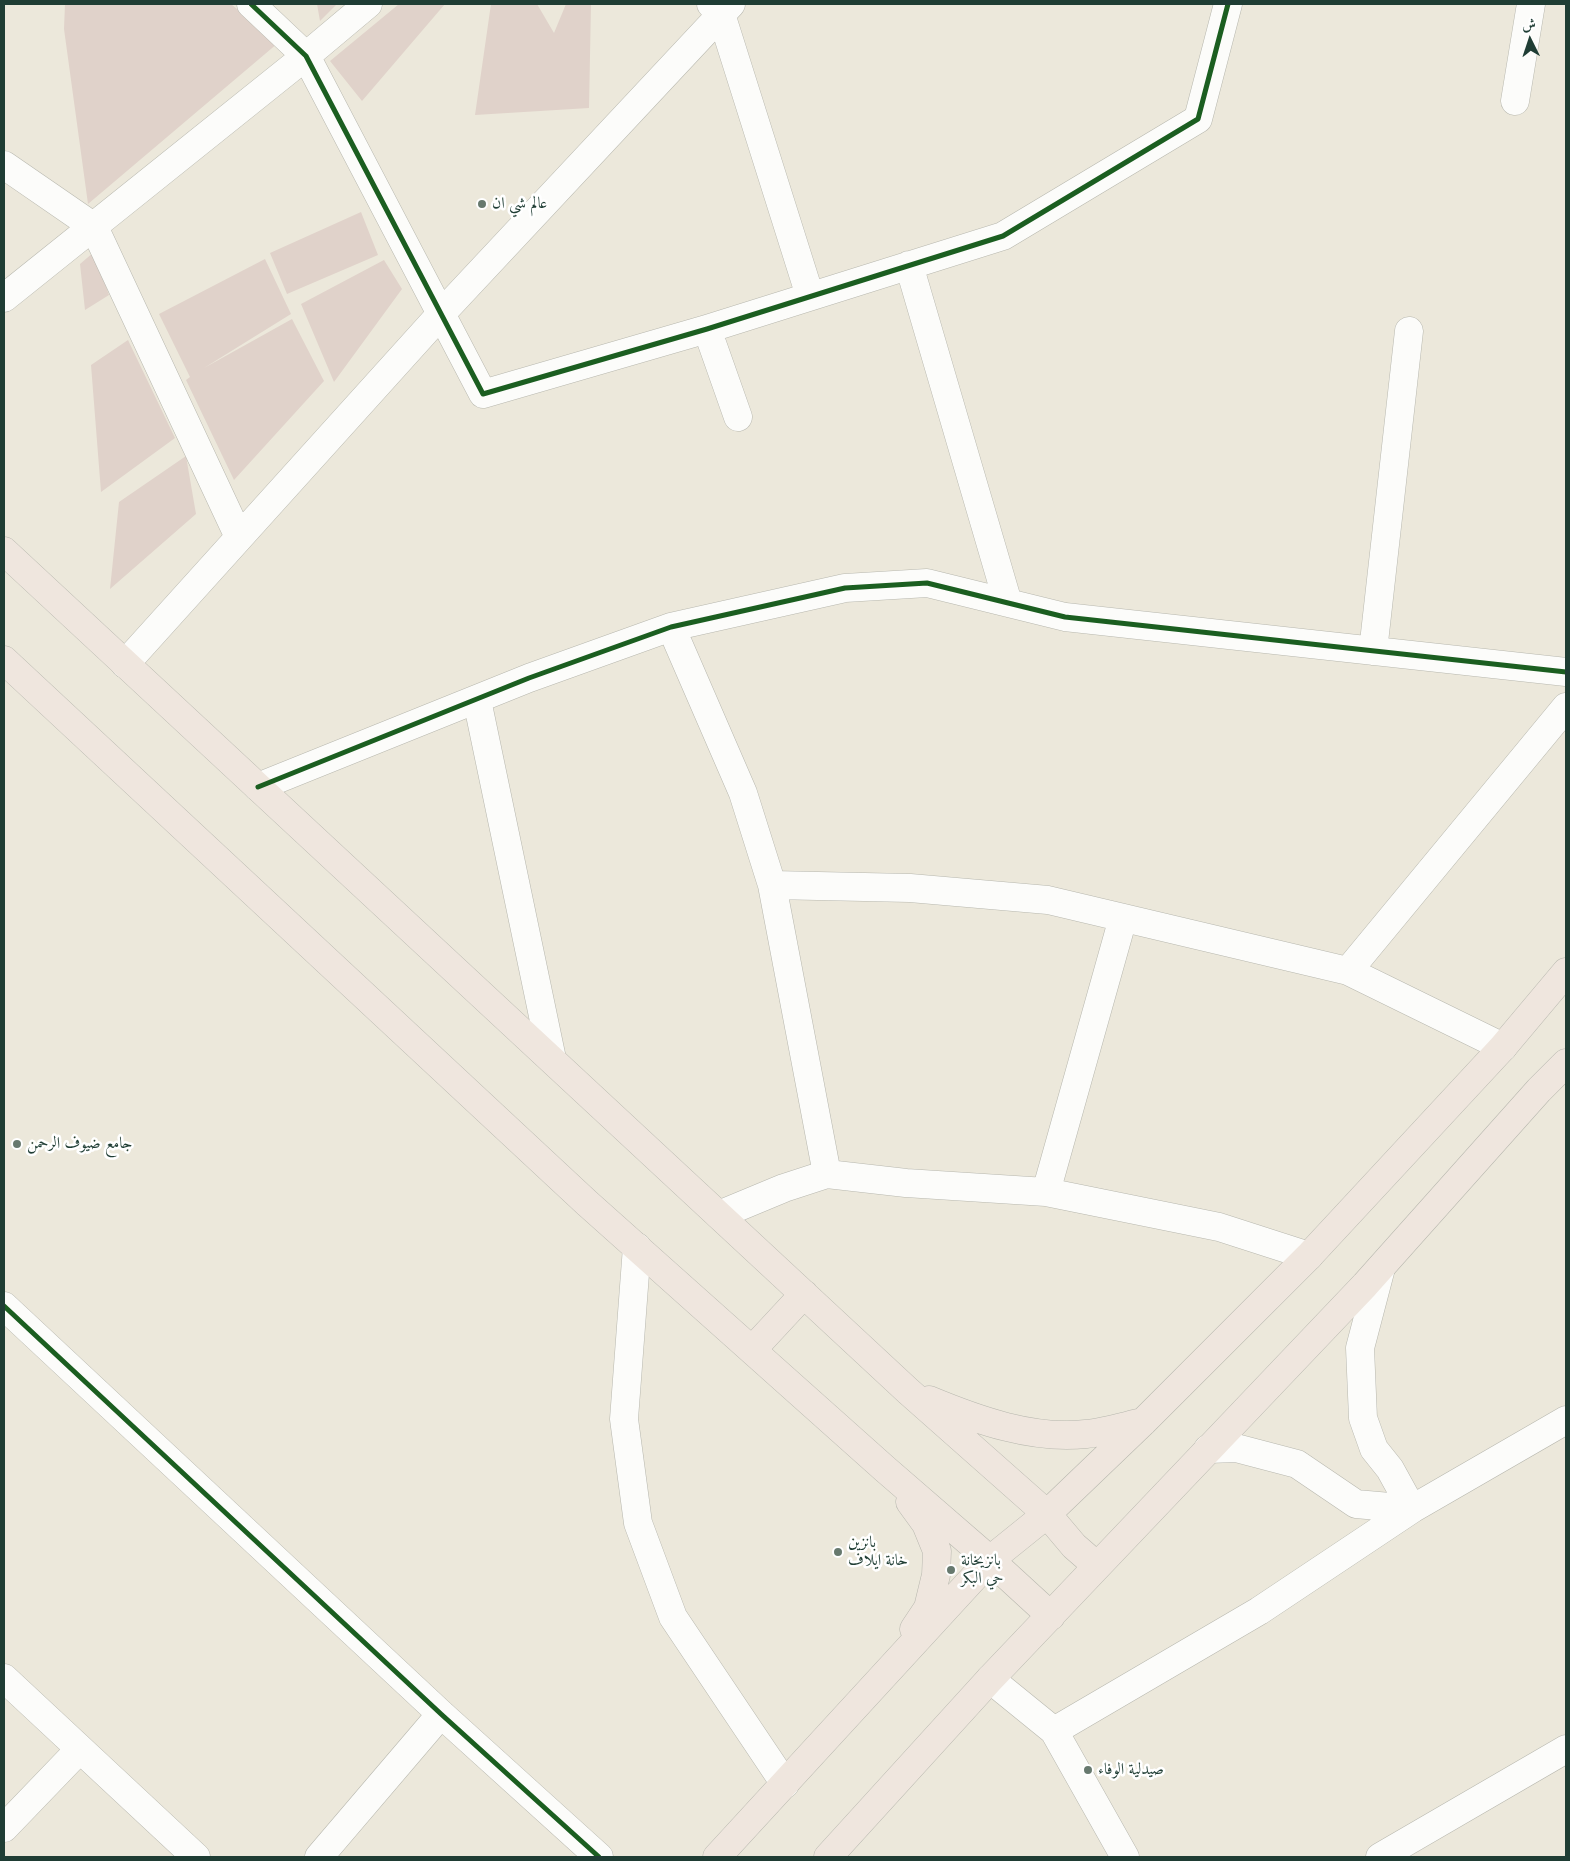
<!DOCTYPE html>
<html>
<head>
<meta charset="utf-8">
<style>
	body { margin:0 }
	#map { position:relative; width:1570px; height:1861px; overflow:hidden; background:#ece8db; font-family:Cardo,Amiri,serif }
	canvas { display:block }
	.frame { position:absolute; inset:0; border:5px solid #1f3d34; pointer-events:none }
	.north { position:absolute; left:1505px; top:15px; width:50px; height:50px; -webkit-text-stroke:4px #fff; paint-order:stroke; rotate:356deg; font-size:14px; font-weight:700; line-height:20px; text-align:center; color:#1f3d34 }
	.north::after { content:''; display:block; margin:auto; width:18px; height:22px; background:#1f3d34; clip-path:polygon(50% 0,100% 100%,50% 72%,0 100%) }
</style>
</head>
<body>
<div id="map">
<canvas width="1570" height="1861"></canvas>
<div class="frame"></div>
<div class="north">ش</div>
</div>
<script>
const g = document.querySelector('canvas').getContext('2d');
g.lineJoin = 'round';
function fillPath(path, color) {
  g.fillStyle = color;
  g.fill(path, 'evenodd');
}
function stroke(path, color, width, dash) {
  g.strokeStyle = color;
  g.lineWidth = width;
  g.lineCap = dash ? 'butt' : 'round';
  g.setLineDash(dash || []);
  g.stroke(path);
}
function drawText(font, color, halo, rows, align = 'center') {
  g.font = font + ' Cardo,Amiri,serif';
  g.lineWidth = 5;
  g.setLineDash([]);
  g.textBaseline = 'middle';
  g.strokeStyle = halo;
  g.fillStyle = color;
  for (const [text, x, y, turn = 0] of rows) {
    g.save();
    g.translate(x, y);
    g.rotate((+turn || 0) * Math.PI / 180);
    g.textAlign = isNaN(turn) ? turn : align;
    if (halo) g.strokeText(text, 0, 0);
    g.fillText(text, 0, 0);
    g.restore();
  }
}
fillPath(new Path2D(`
	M65,4H231L278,43L88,204L64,29Z
	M317,4H337L320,21Z
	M399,4H445L362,101L330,61Z
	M491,4H537L554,33L566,4H591L589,108L475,115Z
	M361,212L378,255L287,294L270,253Z
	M94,252L109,295L85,310L80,264Z
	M265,259L291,314L204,368L292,319L324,381L234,480L186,380L190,377L159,314Z
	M384,260L402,289L334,382L301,304Z
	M128,340L175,438L101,492L91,365Z
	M186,456L196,514L110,589L119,502Z`), '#e0d2ca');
const minor = new Path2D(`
	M251,4L306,56L483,394L707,329L1003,236L1198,119L1228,4
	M711,4L721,14L810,296
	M1515,101L1531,4
	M4,165L94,227L239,537
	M909,265L1008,603
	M4,298L306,56L368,4
	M707,329L738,417
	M671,627L743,793L772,885L827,1174
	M1373,651L1409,331
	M125,664L440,315L731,4
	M477,700L552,1059
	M258,787L529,678L671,627L845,588L927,583L1065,617L1566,672
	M772,885L910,888L1048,900L1348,971L1503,1047
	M1348,971L1566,707
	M1046,1192L1123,918
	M719,1215L784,1188L827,1174L906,1183L1046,1192L1219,1227L1309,1256
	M637,1247L624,1419L638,1523L673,1617L785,1784
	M4,1306L441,1714L599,1857
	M1208,1449L1236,1448L1297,1464L1356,1504L1412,1509L1566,1420
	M4,1678L196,1857
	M990,1679L1054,1731L1125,1857
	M1054,1731L1259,1611L1412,1509L1390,1469L1374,1449L1363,1418L1360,1348L1381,1268
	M4,1828L80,1749
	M319,1857L441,1714
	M1380,1857L1566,1749`);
const major = new Path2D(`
	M4,551L908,1391L1047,1514L1074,1546L1097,1566
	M4,660L587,1203L885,1469L990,1560L1051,1616
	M752,1350L804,1294
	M929,1400C977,1420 1033,1440 1086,1434C1105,1432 1125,1426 1143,1422
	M910,1502L926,1524L937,1551L936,1575L928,1608L914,1629
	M717,1857L990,1560L1047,1514L1143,1422L1309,1256L1503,1047L1566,972
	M828,1857L990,1679L1365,1285L1539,1090L1566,1063`);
stroke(minor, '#b7b7ae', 29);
stroke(major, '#b7b7ae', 29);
stroke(minor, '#fcfcfa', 28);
stroke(major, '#efe6de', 28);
stroke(new Path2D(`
	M251,4L306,56L483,394L707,329L1003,236L1198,119L1228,4
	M258,787L529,678L671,627L845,588L927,583L1065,617L1566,672
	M4,1306L441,1714L599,1857`), '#1b5e20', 5);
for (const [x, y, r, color] of [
	[482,204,5,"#67796e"],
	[17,1144,5,"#67796e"],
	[838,1552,5,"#67796e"],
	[951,1570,5,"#67796e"],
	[1088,1770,5,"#67796e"]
]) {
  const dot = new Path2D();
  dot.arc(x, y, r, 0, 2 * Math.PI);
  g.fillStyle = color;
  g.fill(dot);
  stroke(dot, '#fff', 2);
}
drawText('16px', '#1f3d34', '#fff', [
	["عالم شي ان",492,204],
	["جامع ضيوف الرحمن",27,1144],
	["بانزين",848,1543],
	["خانة ايلاف",848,1561],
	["بانزيخانة",961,1561],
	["حي البكر",961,1579],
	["صيدلية الوفاء",1098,1770]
], 'left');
</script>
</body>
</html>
